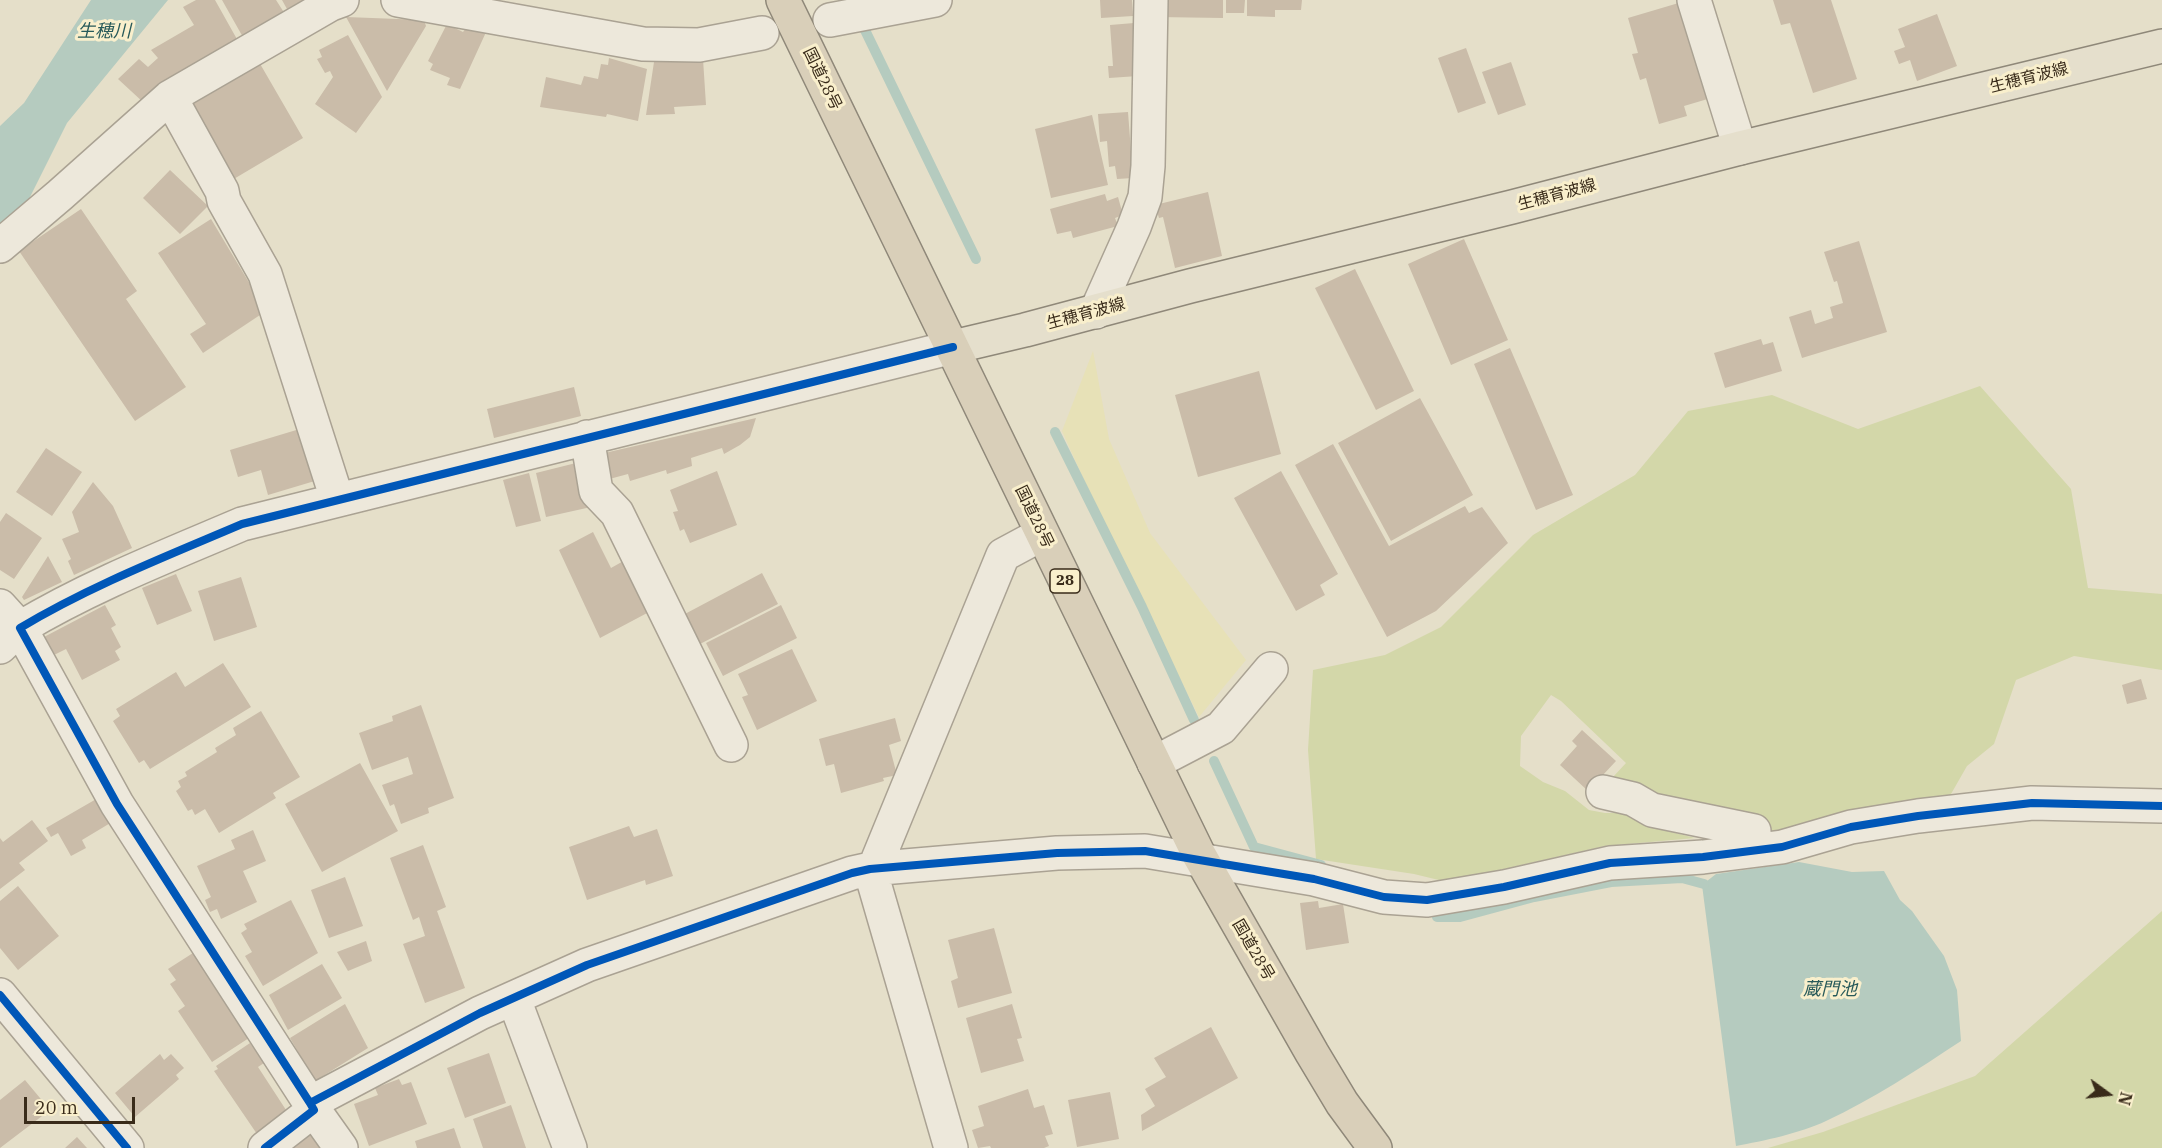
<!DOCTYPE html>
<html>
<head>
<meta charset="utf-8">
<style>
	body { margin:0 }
	#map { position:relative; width:2162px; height:1148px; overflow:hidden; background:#e5dfc9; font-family:"IBM Plex Serif",serif }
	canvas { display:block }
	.north { position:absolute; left:2078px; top:1064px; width:60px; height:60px; -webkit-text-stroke:4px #f9efcc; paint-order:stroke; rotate:105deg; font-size:16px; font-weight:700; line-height:24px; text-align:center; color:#392b1a }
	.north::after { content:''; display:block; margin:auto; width:21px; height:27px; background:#392b1a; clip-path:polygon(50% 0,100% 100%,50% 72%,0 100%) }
	.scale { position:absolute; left:24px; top:1097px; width:111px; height:27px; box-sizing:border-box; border:3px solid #392b1a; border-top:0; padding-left:8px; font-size:18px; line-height:21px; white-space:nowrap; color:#392b1a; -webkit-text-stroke:4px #f9efcc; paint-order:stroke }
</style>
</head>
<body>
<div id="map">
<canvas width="2162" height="1148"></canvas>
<div class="north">N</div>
<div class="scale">20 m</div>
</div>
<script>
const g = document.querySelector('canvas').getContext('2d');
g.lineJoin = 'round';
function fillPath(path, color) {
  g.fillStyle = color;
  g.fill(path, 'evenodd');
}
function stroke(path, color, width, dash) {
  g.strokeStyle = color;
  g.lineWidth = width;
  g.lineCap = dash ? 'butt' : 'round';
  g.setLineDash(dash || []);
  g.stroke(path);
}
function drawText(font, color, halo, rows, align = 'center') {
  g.font = font + ' "IBM Plex Serif","Noto Sans JP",serif';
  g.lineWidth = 6;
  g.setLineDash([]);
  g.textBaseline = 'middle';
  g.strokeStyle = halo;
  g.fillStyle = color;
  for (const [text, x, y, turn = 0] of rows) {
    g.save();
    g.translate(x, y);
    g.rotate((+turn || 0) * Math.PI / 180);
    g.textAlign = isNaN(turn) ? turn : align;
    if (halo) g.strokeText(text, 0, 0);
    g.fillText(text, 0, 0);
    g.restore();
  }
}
fillPath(new Path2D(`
	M1093,351L1109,439L1150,533L1246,660L1199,717L1100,516L1062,431Z`), '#e7e1b7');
fillPath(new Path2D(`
	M1980,386L2071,489L2088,588L2162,594V670L2074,656L2016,680L1994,744L1967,766L1947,801L1770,835L1661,798L1613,777L1626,763L1561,701L1551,695L1521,736L1520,766L1543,782L1565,791L1589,810L1605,813H1634L1652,827L1695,838L1605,846L1447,882L1414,874L1316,859L1308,750L1313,670L1385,655L1441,627L1533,535L1635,475L1688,411L1772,395L1858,429Z
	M2162,911V1148H1768L1823,1132L1975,1076Z`), '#d3d7a9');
fillPath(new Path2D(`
	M91,0H168L67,123L28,201L0,225V126L24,103Z
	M1799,862L1852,872L1884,871L1900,900L1912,911L1944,956L1957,990L1961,1041C1917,1070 1873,1099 1826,1121C1801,1133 1763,1141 1736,1146L1702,885L1716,874Z`), '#b5cbbf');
stroke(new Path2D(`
	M863,26L976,259
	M1055,432L1142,607L1194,720
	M1214,761L1254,847L1321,865
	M1437,917H1460L1534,897L1611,882L1682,878L1704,884`), '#b5cbbf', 10);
fillPath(new Path2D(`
	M196,0H215L238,41L144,103L118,79L139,59L148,67L158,58L151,50L194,25L183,7Z
	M222,0H276L285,14L244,39Z
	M282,0H303L287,9Z
	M1100,0H1132L1133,16L1101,18Z
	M1158,0H1223V18L1158,17Z
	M1226,0H1245L1244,13H1226Z
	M1247,0H1302L1301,10H1275V17L1247,16Z
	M1773,0H1831L1857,79L1813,93L1790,23L1781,25Z
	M1682,2L1711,98L1684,106L1687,116L1659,124L1646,78L1640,80L1632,54L1638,53L1628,18Z
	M1937,14L1957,66L1917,81L1910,60L1899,64L1894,51L1905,47L1898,29Z
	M346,17L424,20L426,26L387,91Z
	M1134,23L1138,76L1109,78L1108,66H1113L1110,25Z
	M447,24L463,32L468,25L487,30L460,89L447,85L450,78L430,70L433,64L428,61Z
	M348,35L382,97L356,133L315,104L333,77L330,71L325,73L317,59L322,57L319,50Z
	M1466,48L1486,103L1458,113L1438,58Z
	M609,58L647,69L638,121L607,114L606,117L540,107L546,77L581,85L584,76L598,79L601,64L608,65Z
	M703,59L706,105L674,107L675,114L646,115L654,62Z
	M259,62L303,138L227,183L183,107Z
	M1511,62L1526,105L1498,115L1482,72Z
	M1128,112L1133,178L1117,179L1115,166L1109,167L1107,141L1100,142L1098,114Z
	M1092,115L1108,185L1051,198L1035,129Z
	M170,170L208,206L180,234L143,198Z
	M1208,192L1222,256L1175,268L1163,217L1159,218L1155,205Z
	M1105,194L1107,201L1118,197L1123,215L1115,218L1118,226L1073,238L1071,231L1057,234L1050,209Z
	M81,209L137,291L126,299L186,387L135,421L19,251Z
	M211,219L266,311L203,353L190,334L206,324L158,253Z
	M1464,239L1508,340L1451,365L1408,264Z
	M1859,241L1887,332L1802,358L1789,317L1811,310L1815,324L1833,318L1830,307L1843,303L1837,281L1834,282L1824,252Z
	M1355,269L1414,391L1376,410L1315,288Z
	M1761,339L1763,345L1773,342L1782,371L1725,388L1714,353Z
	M1510,348L1573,495L1536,510L1474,364Z
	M1259,371L1281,454L1198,477L1175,395Z
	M574,387L581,416L494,438L487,409Z
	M1420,398L1473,495L1391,541L1338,443Z
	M756,418L750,437L740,445L724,454L722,448L691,458L692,466L667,474L666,470L630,481L628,474L602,481L596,455Z
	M303,428L318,480L268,495L261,470L238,477L230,450Z
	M1333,444L1389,546L1465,506L1469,513L1482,507L1508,543L1436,611L1387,637L1295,465Z
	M46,448L82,472L52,516L16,492Z
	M580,462L591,507L546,517L536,473Z
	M717,471L737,525L690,543L684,529L680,531L673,512L678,511L670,490Z
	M1281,471L1338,574L1320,585L1325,595L1296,611L1234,498Z
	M529,473L541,521L516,527L503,480Z
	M93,482L113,506L132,548L74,575L68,561L71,559L62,539L79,532L72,512Z
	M6,513L42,538L14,579L0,570V522Z
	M593,532L611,568L627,559L649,612L600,638L559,550Z
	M48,556L62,582L24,600L22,597Z
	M762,573L778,604L698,645L683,615Z
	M176,574L192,611L157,625L142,588Z
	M241,577L257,627L214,641L198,591Z
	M105,605L116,625L111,628L121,647L115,651L120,660L82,680L66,649L54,655L44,637Z
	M781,605L797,638L723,676L706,643Z
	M792,649L817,701L757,730L742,697L748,695L738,674Z
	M223,663L251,707L150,769L144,760L139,763L113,721L120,716L116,709L176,672L185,687Z
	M2141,679L2147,699L2127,704L2122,685Z
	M421,705L454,798L428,808L429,813L401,824L394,804L390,806L382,785L413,774L408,757L372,770L359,733L393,721L392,716Z
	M261,711L300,777L273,793L276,798L219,833L205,809L195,815L192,809L188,811L176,791L181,787L178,781L187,776L185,772L217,752L215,748L236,735L233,728Z
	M895,718L901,741L889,745L897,775L883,778L884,781L841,793L834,764L826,766L819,739Z
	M1582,730L1616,761L1588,791L1560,765L1577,746L1572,741Z
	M360,763L398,831L322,872L285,804Z
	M98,798L112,822L82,840L86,848L71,856L58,833L51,837L46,828Z
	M32,820L48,841L19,863L25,870L0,889V838L3,842Z
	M629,826L634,837L657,829L673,876L646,885L645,880L587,900L569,847Z
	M253,830L266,861L243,871L257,902L221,919L217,909L210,912L205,900L211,897L197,866L235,849L231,840Z
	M423,845L446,907L437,911L465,988L425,1003L403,944L425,936L419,917L413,920L390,858Z
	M345,877L363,926L329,938L311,890Z
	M18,886L59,936L18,970L0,948V901Z
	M291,900L318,953L263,986L245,956L252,952L241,933L247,929L244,924Z
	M1318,901L1319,908L1343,904L1349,943L1306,950L1300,903Z
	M994,928L1012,993L958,1008L951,981L958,978L948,940Z
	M366,941L372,961L348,971L337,952Z
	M193,953L249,1038L212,1062L178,1011L185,1006L170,984L176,980L168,969Z
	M322,964L342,998L288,1030L269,995Z
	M345,1004L368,1048L315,1081L290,1038Z
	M1012,1004L1022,1038L1017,1039L1024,1061L981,1073L966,1018Z
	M1211,1027L1238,1078L1142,1131L1141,1115L1155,1106L1145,1089L1166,1077L1154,1058Z
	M250,1043L264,1063L258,1067L288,1113L257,1134L214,1071L218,1069L216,1066Z
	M489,1053L506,1103L465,1118L447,1068Z
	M160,1054L164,1060L171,1054L184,1068L176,1075L179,1079L135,1117L115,1093Z
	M399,1079L402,1085L411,1082L427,1124L369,1146L354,1104L378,1095L375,1088Z
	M25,1080L50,1110L0,1148V1100Z
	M1028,1089L1034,1108L1044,1105L1053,1134L1045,1136L1049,1146L1044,1148H991L990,1146L978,1148L972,1130L984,1126L978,1106Z
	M1110,1092L1119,1139L1077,1147L1068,1100Z
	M511,1105L526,1148H483L473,1119Z
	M454,1128L461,1148H417L415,1141Z
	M313,1131L325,1148H289Z
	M77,1137L87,1148H65Z`), '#cabca9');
const minor = new Path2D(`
	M398,0L643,44L699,45L762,33
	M1694,0L1740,148
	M830,20L935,0
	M170,97L222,191L224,201L265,274L337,499
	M0,246L60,195L170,97L331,4L342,0
	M1096,312L1134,227L1145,197L1148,166L1151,0
	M587,437L596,491L617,513L731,745
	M0,606L20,628L0,647
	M1154,763L1221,728L1271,669
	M1603,792L1633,799L1652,810L1754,831V850
	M870,869L951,1148
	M874,869L1003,555L1042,534
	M0,995L127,1148
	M514,999L570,1148
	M310,1103L117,804L20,628C90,586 167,556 242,524L953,347
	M314,1110L341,1148
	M265,1148L314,1110L310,1103L480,1013L587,965L852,873L870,869L1057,853L1145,851L1314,879L1384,897L1427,900L1504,887L1610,863L1703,857L1782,847L1851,827L1918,816L2032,803L2162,806`);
const major = new Path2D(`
	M953,347L1025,330L1190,286L1512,207L1740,148L2162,46`);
const highway = new Path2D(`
	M783,0L1198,853L1312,1053L1342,1103L1375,1148`);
stroke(minor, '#aaa293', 36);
stroke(major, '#8f8879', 36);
stroke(highway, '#8f8879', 36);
stroke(minor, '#ede8db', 33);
stroke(major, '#e5dfcc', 33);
stroke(highway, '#d9cfb9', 33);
stroke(new Path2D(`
	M0,995L127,1148
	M310,1103L117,804L20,628C90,586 167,556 242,524L953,347
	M265,1148L314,1110L310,1103L480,1013L587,965L852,873L870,869L1057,853L1145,851L1314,879L1384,897L1427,900L1504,887L1610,863L1703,857L1782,847L1851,827L1918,816L2032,803L2162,806`), '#0057b8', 8);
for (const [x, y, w] of [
	[1065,581,30]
]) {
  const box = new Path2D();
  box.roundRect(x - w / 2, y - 12, w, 24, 4.5);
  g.fillStyle = '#f9efcc';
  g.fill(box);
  stroke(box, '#392b1a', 1.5);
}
drawText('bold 15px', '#392b1a', null, [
	["28",1065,581]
]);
drawText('16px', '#392b1a', '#f9efcc', [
	["生穂育波線",2029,78,-14],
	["国道28号",822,79,64],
	["生穂育波線",1557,195,-15],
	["生穂育波線",1086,314,-15],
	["国道28号",1034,517,64],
	["国道28号",1253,950,60]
]);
drawText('italic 18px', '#285a5a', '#f9efcc', [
	["生穂川",104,32],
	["蔵門池",1830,990]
]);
</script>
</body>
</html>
